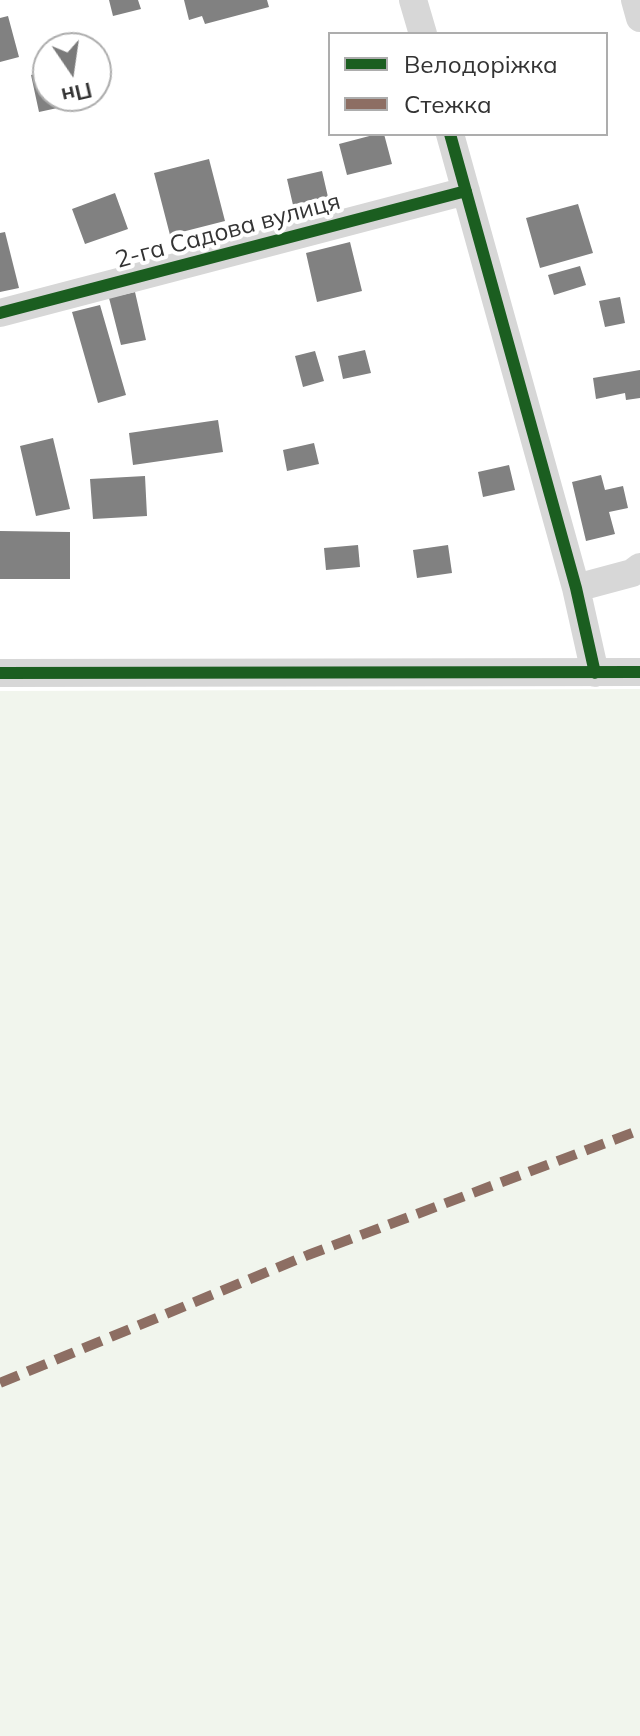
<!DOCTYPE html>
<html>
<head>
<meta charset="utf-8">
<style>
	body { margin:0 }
	#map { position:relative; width:640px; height:1736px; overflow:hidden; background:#fff; font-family:Mulish,sans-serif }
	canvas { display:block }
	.legend { position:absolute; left:328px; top:32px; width:280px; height:104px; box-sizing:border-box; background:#fff; border:2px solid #adadad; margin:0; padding:10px 14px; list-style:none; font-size:24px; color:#333 }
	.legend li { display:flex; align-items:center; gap:16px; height:40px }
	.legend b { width:40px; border:2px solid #adadad }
	.north { position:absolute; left:32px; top:32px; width:80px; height:80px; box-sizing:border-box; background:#fff; border:2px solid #adadad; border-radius:50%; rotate:167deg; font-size:22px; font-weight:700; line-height:32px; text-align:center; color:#333 }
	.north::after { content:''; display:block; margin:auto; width:28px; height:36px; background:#7a7a7a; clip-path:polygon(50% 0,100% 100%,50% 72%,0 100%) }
</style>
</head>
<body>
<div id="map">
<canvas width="640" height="1736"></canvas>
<ul class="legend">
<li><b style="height:10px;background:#1b5e20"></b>Велодоріжка</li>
<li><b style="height:10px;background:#8d6e63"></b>Стежка</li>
</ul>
<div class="north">Пн</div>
</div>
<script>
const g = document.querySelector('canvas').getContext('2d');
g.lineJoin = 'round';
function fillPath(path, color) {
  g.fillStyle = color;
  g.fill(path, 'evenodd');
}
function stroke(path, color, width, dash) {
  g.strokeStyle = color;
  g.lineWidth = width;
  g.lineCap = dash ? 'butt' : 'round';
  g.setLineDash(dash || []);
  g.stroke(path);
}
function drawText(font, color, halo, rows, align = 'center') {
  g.font = font + ' Mulish,sans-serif';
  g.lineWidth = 8;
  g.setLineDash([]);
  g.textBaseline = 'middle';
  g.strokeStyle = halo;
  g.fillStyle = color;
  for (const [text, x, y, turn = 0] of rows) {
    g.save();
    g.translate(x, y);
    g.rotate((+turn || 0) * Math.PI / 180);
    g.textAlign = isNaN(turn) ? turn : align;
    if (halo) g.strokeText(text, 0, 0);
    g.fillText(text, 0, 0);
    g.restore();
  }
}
fillPath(new Path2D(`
	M640,689V1736H0V691Z`), '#f1f5ed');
fillPath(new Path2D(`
	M109,0H138L141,9L113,16Z
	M184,0H267L269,7L205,24L202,16L189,20Z
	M8,16L19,57L0,62V18Z
	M48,71V96H84L85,102L39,112L31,75Z
	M377,134H384L392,164L347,175L339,144Z
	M209,159L225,221L170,235L154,173Z
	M322,171L328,197L293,205L287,179Z
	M115,193L128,229L85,244L72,209Z
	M578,204L593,253L540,268L526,218Z
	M5,232L19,288L0,292V233Z
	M350,242L362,291L317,302L306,253Z
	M580,266L586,285L554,295L548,275Z
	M135,292L146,340L121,345L109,298Z
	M620,297L625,323L605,327L599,301Z
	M100,305L126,395L98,403L72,312Z
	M365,350L371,373L343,379L338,356Z
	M315,351L324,381L303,387L295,356Z
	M640,370V398L626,400L625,393L596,399L593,378Z
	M218,420L223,452L133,465L129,433Z
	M53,438L70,509L36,516L20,446Z
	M314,443L319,464L287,471L283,450Z
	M509,465L515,490L483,497L478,472Z
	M601,475L605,490L623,486L628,508L609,512L615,534L586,541L572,482Z
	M145,476L147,516L93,519L90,479Z
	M0,531L70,532V579H0Z
	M358,545L360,567L326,570L324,548Z
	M448,545L452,573L417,578L413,550Z`), '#818181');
stroke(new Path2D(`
	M413,0L423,34
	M635,0L640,18
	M450,134L576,588L595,673
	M0,313L466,191
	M576,588L632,573L640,567
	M0,673L640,672`), '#d7d7d7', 28);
stroke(new Path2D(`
	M0,1383L308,1255L640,1130`), '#8d6e63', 10, [20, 10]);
stroke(new Path2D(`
	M450,134L576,588L595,673
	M0,313L466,191
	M0,673L640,672`), '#1b5e20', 12);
drawText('24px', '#333', '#fff', [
	["2-га Садова вулиця",228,231,-15]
]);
</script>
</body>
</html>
